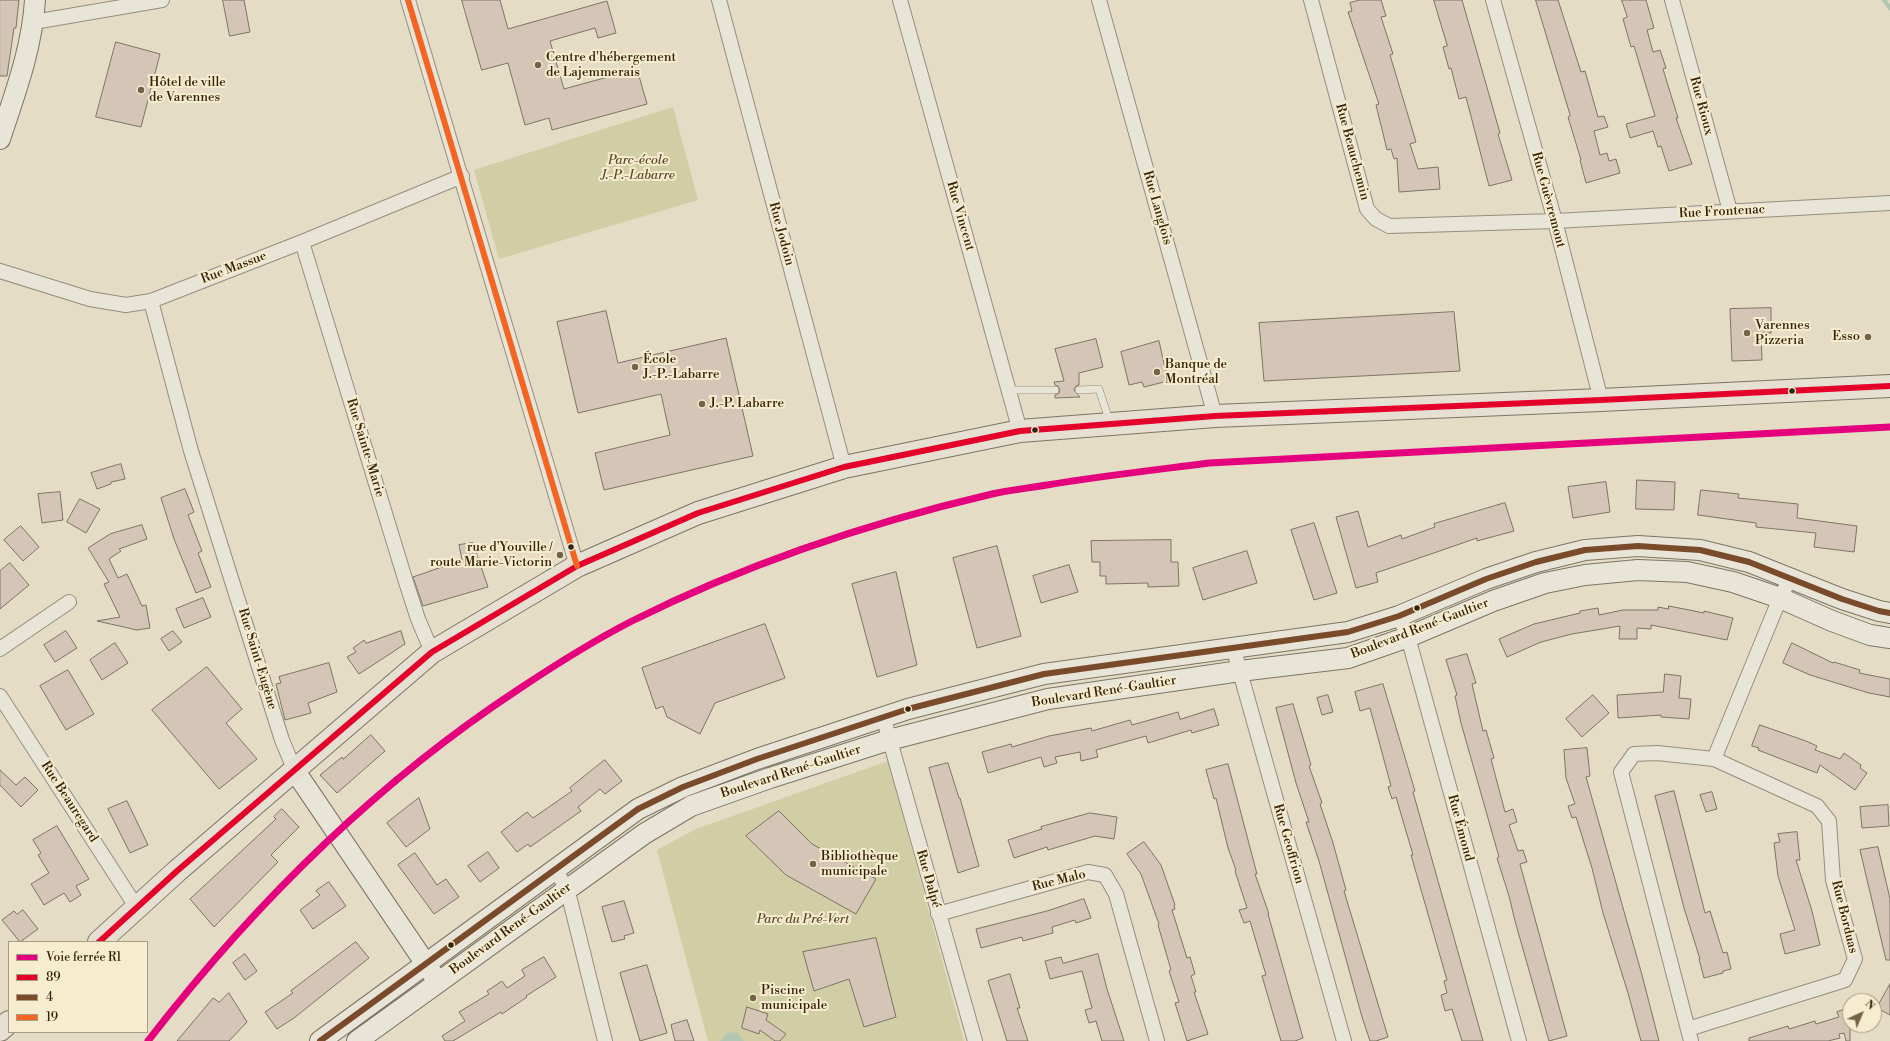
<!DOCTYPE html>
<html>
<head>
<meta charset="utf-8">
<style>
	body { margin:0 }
	#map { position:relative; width:1890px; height:1041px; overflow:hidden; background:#e4dcc4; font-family:"Libre Bodoni",serif }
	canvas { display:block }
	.legend { position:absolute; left:8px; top:941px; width:140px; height:92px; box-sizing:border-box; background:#f6ecd0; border:1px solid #a99b80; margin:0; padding:5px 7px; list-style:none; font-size:12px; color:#362207 }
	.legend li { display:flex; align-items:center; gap:8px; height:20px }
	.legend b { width:20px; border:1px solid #a99b80 }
	.north { position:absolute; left:1842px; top:993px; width:40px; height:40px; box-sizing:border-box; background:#f6ecd0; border:1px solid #a99b80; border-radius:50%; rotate:44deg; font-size:11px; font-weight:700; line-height:16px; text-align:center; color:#362207 }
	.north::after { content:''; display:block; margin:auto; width:14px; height:18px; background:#736349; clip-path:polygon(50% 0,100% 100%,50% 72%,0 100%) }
</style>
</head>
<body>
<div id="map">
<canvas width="1890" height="1041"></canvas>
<ul class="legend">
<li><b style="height:5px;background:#e5007d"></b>Voie ferrée R1</li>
<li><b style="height:5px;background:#e4002b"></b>89</li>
<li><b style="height:5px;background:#7a4b2a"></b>4</li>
<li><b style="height:5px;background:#f26522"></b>19</li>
</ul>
<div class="north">N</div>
</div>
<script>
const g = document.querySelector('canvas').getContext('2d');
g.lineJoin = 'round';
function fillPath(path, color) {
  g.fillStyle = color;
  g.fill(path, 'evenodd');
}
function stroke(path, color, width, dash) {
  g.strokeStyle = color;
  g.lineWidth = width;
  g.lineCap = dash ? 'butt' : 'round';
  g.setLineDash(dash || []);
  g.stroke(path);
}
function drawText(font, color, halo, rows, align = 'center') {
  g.font = font + ' "Libre Bodoni",serif';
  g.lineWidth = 4;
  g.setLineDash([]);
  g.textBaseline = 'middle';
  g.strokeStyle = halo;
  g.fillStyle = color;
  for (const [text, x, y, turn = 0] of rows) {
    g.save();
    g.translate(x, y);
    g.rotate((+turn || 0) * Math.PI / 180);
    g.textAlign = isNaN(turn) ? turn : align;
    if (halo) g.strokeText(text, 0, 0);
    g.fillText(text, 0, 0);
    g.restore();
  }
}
fillPath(new Path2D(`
	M673,107L698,200L499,259L474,170Z
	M888,761L964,1041H708L657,850L696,829Z`), '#d1cda4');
fillPath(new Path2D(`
	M732,1032L737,1033L744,1041H720L726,1034Z`), '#b2c8b1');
stroke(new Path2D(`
	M1884,0L1890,8`), '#b2c8b1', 4.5);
const building = new Path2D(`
	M0,0H19L16,28H14L7,76H0Z
	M223,0H244L250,32L230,36Z
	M462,0H500L508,29L607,1L616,33L598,38L595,28L550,41L564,89L637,69L647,104L552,130L549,118L525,125L508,63L482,70Z
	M1360,0H1381L1386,16L1381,17L1393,54L1390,55L1416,142L1410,144L1418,169L1438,167L1440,189L1399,192L1397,158L1394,159L1391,149L1387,150L1376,105L1379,104L1348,12L1352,11L1350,3Z
	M1434,0H1462L1500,133L1498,134L1512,180L1489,186L1466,97L1459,99L1451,68L1449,69L1443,47L1447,46Z
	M1536,0H1558L1581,72L1585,71L1598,117L1604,116L1608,127L1594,131L1600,155L1607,153L1609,161L1616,159L1620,173L1586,183L1580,160H1581L1568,117L1570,116Z
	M1622,0H1646L1654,28L1647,30L1653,52L1660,50L1666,68L1663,69L1678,118H1676L1692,164L1669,171L1661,146L1658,147L1653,131L1630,138L1626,124L1655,116L1634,46L1631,47L1623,19L1627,17Z
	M116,42L160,54L141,127L96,117Z
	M1771,308V333H1761L1762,360L1732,361L1730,309Z
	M606,311L618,363L726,338L753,456L604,490L595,453L670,435L661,394L578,413L557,322Z
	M1454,312L1460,371L1264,381L1259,323Z
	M1096,339L1103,367L1079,373V385L1076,386L1074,390L1080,397L1055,398V395L1059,393L1060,390L1058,386L1055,385L1054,382L1064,381L1055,349Z
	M1159,341L1168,381L1144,387L1142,382L1129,385L1121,352Z
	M121,464L125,479L111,482V484L97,489L91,473Z
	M1637,480L1675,482L1674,510L1636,509Z
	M1606,482L1610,512L1573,518L1568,487Z
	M185,489L194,512L188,515L202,551L198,553L211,587L196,593L174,539L161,498Z
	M1701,490L1739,494L1738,498L1798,504L1797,518L1857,526L1854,552L1814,547L1816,533L1756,527V523L1698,515Z
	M60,492L63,520L42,523L38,494Z
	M80,499L100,509L86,533L67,522Z
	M1505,503L1514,531L1477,541V538L1376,573L1378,582L1356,588L1336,517L1358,511L1368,547L1401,535L1402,539L1435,527L1434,524Z
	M1314,523L1337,593L1314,600L1291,530Z
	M142,525L147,539L119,549L121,551L109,559L118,578L127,574L142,606L146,605L150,628L137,630L97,621L120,617L104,584L109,582L88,548L110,534Z
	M21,526L39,547L23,561L4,540Z
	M1171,540V562H1178L1179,586L1148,587V583L1106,584V576H1100V562H1092L1091,541Z
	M473,543L488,587L423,606L413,577L462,560L459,545Z
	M997,546L1021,636L977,648L953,558Z
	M1247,551L1257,583L1203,600L1193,568Z
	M10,563L29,585L0,609V571Z
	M1069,565L1078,592L1041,603L1033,576Z
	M896,572L917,665L877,677L852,584Z
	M203,598L211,617L184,628L176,609Z
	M1669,606L1704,613V611L1733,618L1727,640L1651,625V629L1637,628V639H1619L1620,626L1572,634L1541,642L1507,657L1499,639L1534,624L1580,613V611L1598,608L1599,615L1623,610H1658V607L1668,609Z
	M765,624L785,678L715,703L700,734L667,717L663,706L656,709L642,668Z
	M66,631L77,648L55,662L44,645Z
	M173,631L182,642L169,651L161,639Z
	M401,631L405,644L359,674L347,657L356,652L353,648L364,640L366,643Z
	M115,643L128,663L102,680L90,660Z
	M1792,643L1833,663L1834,662L1860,670L1859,673L1890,679V697L1869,693L1810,675L1783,663Z
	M1467,654L1476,683L1472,684L1483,731L1486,730L1494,758L1491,759L1505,812L1513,809L1517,822L1509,825L1518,851L1523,850L1527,862L1520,864L1567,1036L1549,1041L1515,921L1509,896L1497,858L1499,857L1461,723L1455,696L1457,695L1446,660Z
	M329,663L337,692L308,703L311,713L285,720L276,684L281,683L279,677Z
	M207,667L242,709L226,723L257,759L219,789L152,710Z
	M68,670L94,714L66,730L40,686Z
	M1665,674L1681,676L1679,698L1691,699L1689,719L1661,717V715L1618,718L1617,695L1663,692Z
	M1383,684L1415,791L1413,792L1483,1041H1462L1452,1009L1445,1011L1441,995L1447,993L1444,981L1447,980L1411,855H1413L1396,797L1392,799L1388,787L1391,786L1370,708L1360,711L1355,692Z
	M1328,695L1333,712L1322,715L1317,698Z
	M1593,695L1609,713L1582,737L1566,719Z
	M1293,704L1311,765L1309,766L1322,803L1320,804L1333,843L1346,890L1344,891L1388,1037L1376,1041H1370L1362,1017L1319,861L1306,822H1309L1296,783L1276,708Z
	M1214,709L1219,725L1192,733L1191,730L1148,743L1146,736L1096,750L1098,757L1081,761L1080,752L1055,757L1057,763L1044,767L1041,757L988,773L982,752L1011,744L1012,747L1049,736L1091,728L1092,731L1130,720L1132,725L1178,712L1180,719Z
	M1760,725L1806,741L1817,746L1815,750L1840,759L1844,753L1861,765L1860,768L1867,773L1855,790L1820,765L1817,773L1758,750L1759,748L1752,746Z
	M371,735L385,751L337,793L320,775L342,757L343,759Z
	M1587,748L1590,776L1586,777L1642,975L1659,1041H1641L1628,993L1603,913L1592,868L1576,817L1572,818L1568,806L1575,804L1566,778L1564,750Z
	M605,760L622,781L605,794L600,789L578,807L581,811L530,847L528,844L517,852L501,832L527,812L533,818L572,791L570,788Z
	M948,763L959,798H960L979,866L958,873L929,768Z
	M1228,764L1257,874H1255L1269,914H1268L1303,1038L1295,1041H1281L1262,976L1266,975L1250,921L1244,923L1239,910L1247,908L1235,871L1236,870L1228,848L1216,798L1214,799L1206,770Z
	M0,770L16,785L25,777L38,790L21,807L0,785Z
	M1674,791L1705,913L1710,911L1723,953L1727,952L1731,969L1723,971V973L1704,978L1699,959H1700L1684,908L1655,796Z
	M1712,792L1717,809L1706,812L1700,795Z
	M419,798L430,829L406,847L387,823Z
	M127,801L148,845L130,853L108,809Z
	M1888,805L1889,826L1862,828L1860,807Z
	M282,809L299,827L271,855L278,862L214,927L190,899L276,819L274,817Z
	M779,811L812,844L876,879L856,914L786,875L746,836Z
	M1090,813L1117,817L1114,839L1095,836L1048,850L1047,847L1014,858L1008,840L1042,829L1041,827Z
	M57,826L89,879L76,886L81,895L70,902L64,893L44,905L31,884L49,873L38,855L41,853L33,840Z
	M1797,832L1800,860H1796L1812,911L1820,945L1785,954L1780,934L1795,930L1778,876L1774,843L1780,842L1778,834Z
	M1144,842L1161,865L1175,905L1174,906L1175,909L1172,910L1187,958L1190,957L1195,974L1191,976L1196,992H1194L1208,1034L1187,1041L1175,1003L1179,1002L1169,971L1171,970L1158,925L1159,924L1141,874L1127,854Z
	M1878,847L1890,899V960H1886L1860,850Z
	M488,852L499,868L480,882L468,866Z
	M415,853L437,885L446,879L459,897L434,914L398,865Z
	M329,882L346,906L313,929L300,910L320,895L316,891Z
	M1084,899L1091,918L1076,923L1075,920L1052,927L1053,933L1023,941L1022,937L981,948L976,929L1047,911Z
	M624,901L634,933L624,936L625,939L612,942L602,907Z
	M23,910L38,929L20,942L2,920L14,911L17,914Z
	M876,938L896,1017L864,1027L849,979L814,991L803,952Z
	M356,942L369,958L294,1018L277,1029L265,1012L293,993L291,991Z
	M245,954L257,971L245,980L233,963Z
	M1098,954L1107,989L1124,1041H1102L1096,1021L1089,1023L1085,1010L1092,1008L1082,971L1050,979L1045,961L1061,957L1063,963Z
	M544,957L556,977L526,996L527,997L502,1014L501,1012L453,1041H445L442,1036L465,1021L459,1012L489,994L487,991L502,981L507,988L525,976L522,970Z
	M647,965L667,1033L640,1041L620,973Z
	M1010,974L1020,1008H1017L1028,1041H1007L988,981Z
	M1890,984V1015L1877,1008Z
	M229,993L247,1022L229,1041H177L213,998L219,1002Z
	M747,1007L768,1014L766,1020L786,1034L780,1041H775L760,1030L759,1034L742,1028Z
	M1850,1008V1041H1846L1844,1033L1839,1034L1840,1038L1828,1041H1749V1038L1788,1026L1789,1029L1815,1021L1816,1024L1839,1017L1837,1012Z
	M687,1020L694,1041H675L671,1025Z`);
fillPath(building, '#d4c5b6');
stroke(building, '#7c7564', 1);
const lane = new Path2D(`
	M1008,390H1055
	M1079,390L1099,389L1110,423`);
const street = new Path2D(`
	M408,0L577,566
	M719,0L844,467
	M900,0L1020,431
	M1099,0L1215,416
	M1311,0L1367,209L1376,219L1389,226L1555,221L1890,203
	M1493,0L1555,221L1601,400
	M1672,0L1730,211
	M34,22L162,0
	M302,242L406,582L418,619L432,652
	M0,271L90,299L126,305L151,301L302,242L462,176
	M151,301L191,451L282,740L295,771
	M1399,616L1408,637L1519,1041
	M1233,647L1344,1041
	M0,649L69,602
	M0,696L137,908
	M883,716L975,1041
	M1714,759L1780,598L1791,577
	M554,869L567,888L605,1041
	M938,914L1088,872L1105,875L1116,894L1157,1041
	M1688,1029L1845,980L1855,959L1833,880L1829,821L1817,806L1714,759L1657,753L1634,754L1621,772L1691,1041`);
const secondary = new Path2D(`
	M0,139C15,93 32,49 35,0
	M295,771L434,976
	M320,1041L638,809L683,787L757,759L908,709L1044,674L1348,632L1399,616L1486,579L1536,562L1585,550L1638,546L1700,550L1749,562L1842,599L1879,611L1890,613
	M357,1041L644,834L691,806L770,778L889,740L1048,699L1240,671L1348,658L1408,637L1493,601L1545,583L1585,575L1638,570L1687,572L1733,582L1780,598L1832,621L1870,635L1890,638`);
const primary = new Path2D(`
	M99,942L177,871L432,652L577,566L698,513L844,467L1020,431L1215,416L1601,400L1890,386
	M0,1030L9,1022`);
stroke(lane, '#958e7d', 8);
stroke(street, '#958e7d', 16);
stroke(secondary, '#7c7564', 22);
stroke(primary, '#7c7564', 24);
stroke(lane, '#e9e4d8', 7);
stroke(street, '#e9e4d8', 14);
stroke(secondary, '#e9e4d8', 20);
stroke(primary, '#e5e0d2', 22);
stroke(new Path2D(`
	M99,942L177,871L432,652L577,566L698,513L844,467L1020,431L1215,416L1601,400L1890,386`), '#e4002b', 6);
stroke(new Path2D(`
	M320,1041L638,809L683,787L757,759L908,709L1044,674L1348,632L1399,616L1486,579L1536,562L1585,550L1638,546L1700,550L1749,562L1842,599L1879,611L1890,613`), '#7a4b2a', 6);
stroke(new Path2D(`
	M408,0L577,566`), '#f26522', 6);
stroke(new Path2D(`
	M148,1041C253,905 376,783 519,689C555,665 593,641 632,621C746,564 868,523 992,494C1010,490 1029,488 1047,485C1101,476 1155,470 1209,463L1890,427`), '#e5007d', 7);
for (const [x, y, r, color] of [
	[538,65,4,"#736349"],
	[141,90,4,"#736349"],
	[1747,333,4,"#736349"],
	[1868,337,4,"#736349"],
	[635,367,4,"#736349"],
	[1157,372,4,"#736349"],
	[1792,391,3.5,"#362207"],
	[702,404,4,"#736349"],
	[1035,430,3.5,"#362207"],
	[571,547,3.5,"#362207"],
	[560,555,4,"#736349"],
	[1417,608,3.5,"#362207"],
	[908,709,3.5,"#362207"],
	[813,864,4,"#736349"],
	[451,945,3.5,"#362207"],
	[753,998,4,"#736349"]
]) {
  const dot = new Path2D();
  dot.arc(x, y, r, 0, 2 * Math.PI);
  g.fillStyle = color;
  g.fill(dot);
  stroke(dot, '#f6ecd0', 1.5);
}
drawText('13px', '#362207', '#f6ecd0', [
	["Centre d'hébergement",546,58],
	["de Lajemmerais",546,73],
	["Hôtel de ville",149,83],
	["de Varennes",149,98],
	["Varennes",1755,326],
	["Pizzeria",1755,341],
	["Esso",1860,337,"right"],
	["École",643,360],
	["J.-P.-Labarre",643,375],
	["Banque de",1165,365],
	["Montréal",1165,380],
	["J.-P. Labarre",710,404],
	["rue d'Youville /",552,548,"right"],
	["route Marie-Victorin",552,563,"right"],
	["Bibliothèque",821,857],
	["municipale",821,872],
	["Piscine",761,991],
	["municipale",761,1006]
], 'left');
drawText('13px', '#362207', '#f6ecd0', [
	["Rue Rioux",1701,106,75],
	["Rue Beauchemin",1352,152,75],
	["Rue Guèvremont",1548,200,75],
	["Rue Langlois",1157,208,74],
	["Rue Frontenac",1722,212,-3],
	["Rue Vincent",960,216,74],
	["Rue Jodoin",781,234,75],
	["Rue Massue",234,268,-21],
	["Rue Sainte-Marie",365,448,73],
	["Boulevard René-Gaultier",1420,629,-21],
	["Rue Saint-Eugène",257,659,73],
	["Boulevard René-Gaultier",1104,692,-9],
	["Boulevard René-Gaultier",791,772,-18],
	["Rue Beauregard",69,802,57],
	["Rue Émond",1460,828,75],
	["Rue Geoffrion",1288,844,74],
	["Rue Dalpé",928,879,74],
	["Rue Malo",1059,881,-14],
	["Rue Borduas",1844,917,76],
	["Boulevard René-Gaultier",511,929,-36]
]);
drawText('italic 13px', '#594a28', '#f6ecd0', [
	["Parc-école",638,161],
	["J.-P.-Labarre",638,176],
	["Parc du Pré-Vert",803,920]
]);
</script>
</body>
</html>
